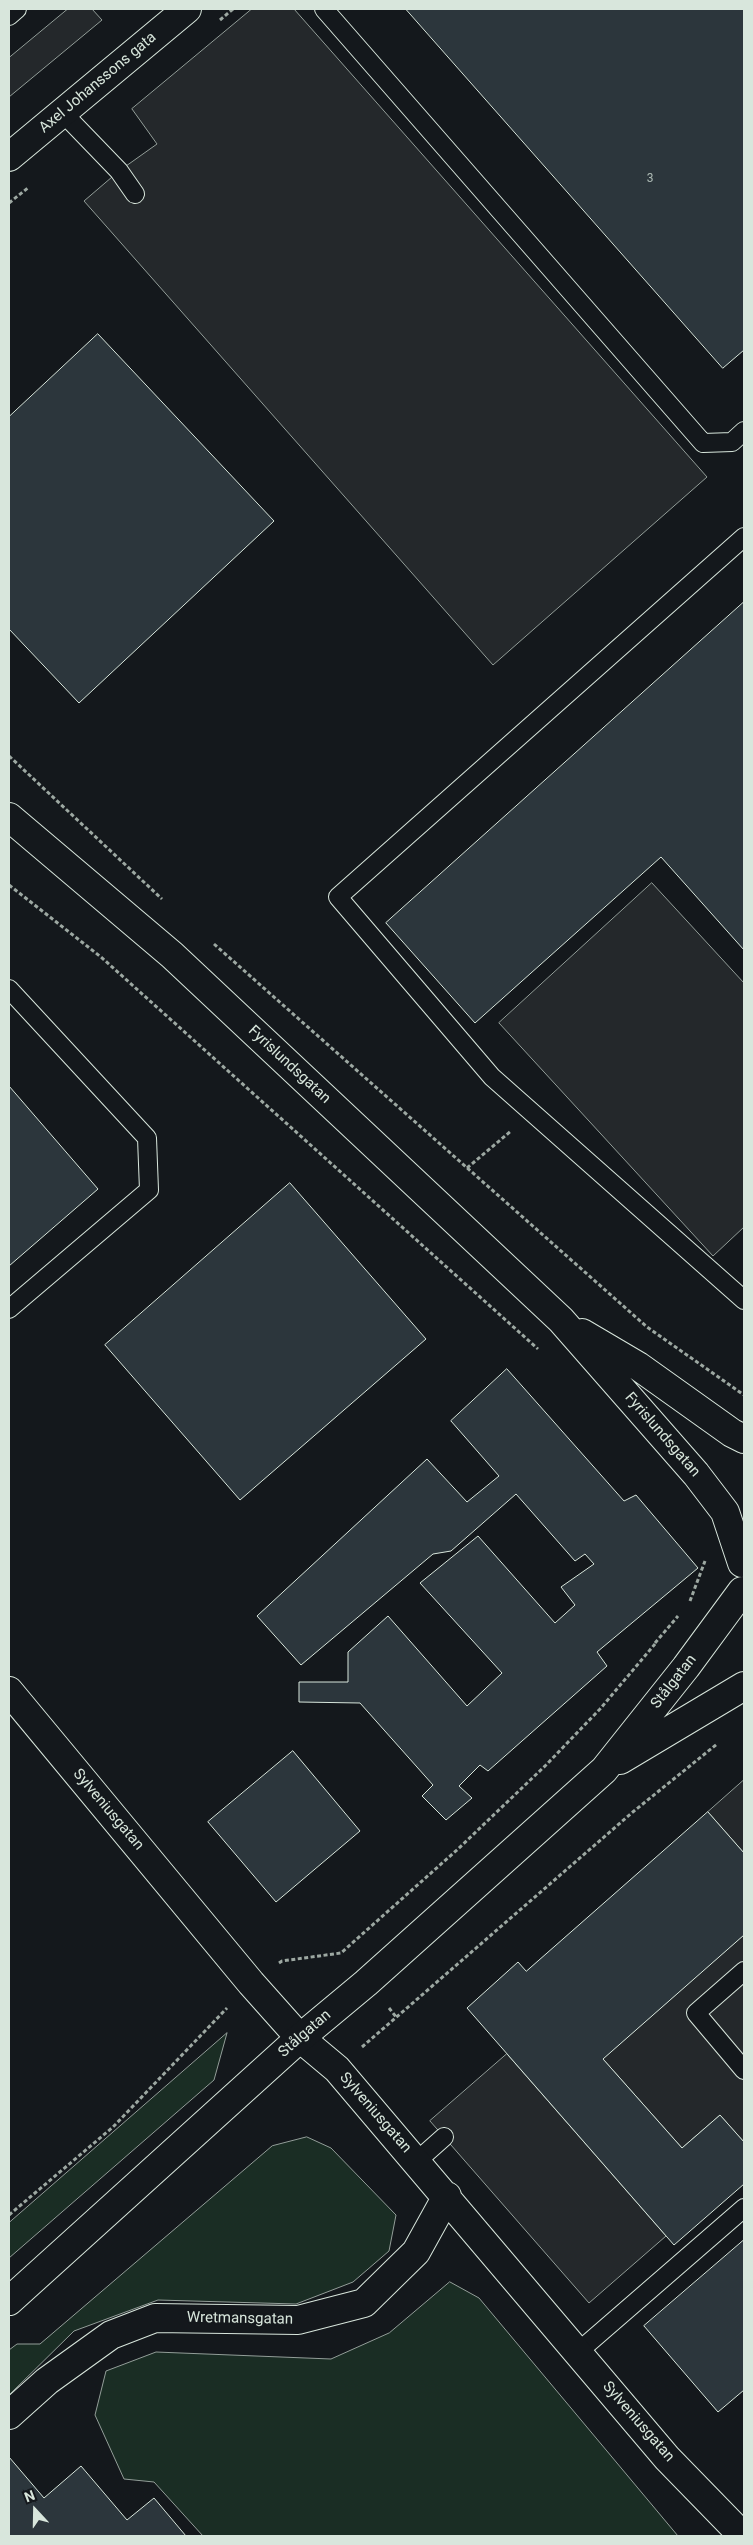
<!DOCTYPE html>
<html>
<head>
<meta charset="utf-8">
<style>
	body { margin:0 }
	#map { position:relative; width:753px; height:2545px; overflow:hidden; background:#14181c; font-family:Roboto,sans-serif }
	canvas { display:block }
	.frame { position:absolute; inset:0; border:10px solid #d8e6dc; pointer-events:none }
	.north { position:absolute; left:10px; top:2485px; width:50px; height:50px; -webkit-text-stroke:4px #14181c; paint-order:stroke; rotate:339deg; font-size:14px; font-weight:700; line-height:20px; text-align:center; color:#d8e6dc }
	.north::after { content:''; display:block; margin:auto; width:18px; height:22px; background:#d8e6dc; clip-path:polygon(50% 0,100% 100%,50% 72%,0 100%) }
</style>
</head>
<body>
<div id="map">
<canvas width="753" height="2545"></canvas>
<div class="frame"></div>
<div class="north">N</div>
</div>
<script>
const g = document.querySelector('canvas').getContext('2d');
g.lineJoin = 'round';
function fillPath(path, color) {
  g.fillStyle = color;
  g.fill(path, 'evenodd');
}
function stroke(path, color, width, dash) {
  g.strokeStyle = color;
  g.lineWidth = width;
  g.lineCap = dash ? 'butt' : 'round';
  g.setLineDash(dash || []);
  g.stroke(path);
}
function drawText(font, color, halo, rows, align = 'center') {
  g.font = font + ' Roboto,sans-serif';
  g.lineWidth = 4;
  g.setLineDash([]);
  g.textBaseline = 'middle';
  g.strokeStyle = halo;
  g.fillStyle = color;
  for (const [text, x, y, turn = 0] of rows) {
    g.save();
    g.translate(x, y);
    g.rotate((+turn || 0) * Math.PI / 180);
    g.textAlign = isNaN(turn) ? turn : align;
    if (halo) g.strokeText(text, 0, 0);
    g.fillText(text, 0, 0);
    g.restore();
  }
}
const green = new Path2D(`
	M227,2033L214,2080L9,2258V2223Z
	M307,2137L331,2148L396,2215L389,2251L353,2282L296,2304L158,2300L74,2331L9,2395V2350L17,2344H40L272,2146Z
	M450,2282L479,2298L678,2536H203L154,2482L124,2479L95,2415L106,2371L156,2352L331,2359L389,2333Z`);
fillPath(green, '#1a2d24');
stroke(green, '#939e99', 1);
const parking = new Path2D(`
	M68,9H92L102,20L9,97V58Z
	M252,9H294L707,477L493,665L84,201L119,171L157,144L132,109Z
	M652,883L744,983V1227L713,1256L499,1023Z
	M744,1780V1853L708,1812Z
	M744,1935V2142L720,2115L682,2148L603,2059Z
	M507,2054L666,2236L589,2303L430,2121Z`);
fillPath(parking, '#24282b');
stroke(parking, '#939e99', 1);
const building = new Path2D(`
	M406,9H744V350L723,368Z
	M98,334L274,521L79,703L9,629V417Z
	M744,602V950L661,857L475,1023L386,923Z
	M9,1086L98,1189L9,1266Z
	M290,1183L426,1339L240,1500L105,1345Z
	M507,1369L624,1501L636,1495L698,1568L597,1652L607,1666L488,1771L480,1765L459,1786L472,1798L446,1820L422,1796L433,1785L360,1703L299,1702V1682H348V1652L388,1616L467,1706L502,1673L420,1583L478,1536L555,1623L575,1605L561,1587L594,1564L585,1554L575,1561L516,1494L451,1551L433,1554L301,1665L257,1616L427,1459L467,1502L499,1476L451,1421Z
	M293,1751L360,1831L276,1902L208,1822Z
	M708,1812L744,1853V1935L603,2059L682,2148L720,2115L744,2142V2184L674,2245L467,2008L518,1962L526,1971Z
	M744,2240V2390L718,2412L644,2326Z
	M9,2457L44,2498L81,2466L127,2520L154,2498L186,2536H9Z`);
fillPath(building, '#2c363c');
stroke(building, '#d8e6dc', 1);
const service = new Path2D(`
	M324,9L703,443L732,442L744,431
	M9,16L17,9
	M63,113L119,171L135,194
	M744,537L338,897L492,1077L744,1300
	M9,989L147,1138L149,1190L9,1309
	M744,1971L696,2013L744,2070
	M417,2161L444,2137
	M578,2352L744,2208`);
const minor = new Path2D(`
	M9,157L187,9
	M9,1691L251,1983L300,2038L337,2069L667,2458L740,2533H744
	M9,2415L47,2381L111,2335L155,2318L298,2320L364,2303L416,2252L447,2196`);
const secondary = new Path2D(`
	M9,817L172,955L561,1320L696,1474L725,1512L742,1563
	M582,1333L638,1366L732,1433L744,1439
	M620,1760L744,1686
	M9,2301L300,2038L366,1983L604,1770L686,1667L742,1591`);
stroke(service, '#d8e6dc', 20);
stroke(minor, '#d8e6dc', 30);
stroke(secondary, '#d8e6dc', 30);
stroke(new Path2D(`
	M220,20L233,9
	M9,203L29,187
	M9,756L162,899
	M9,885L101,957L538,1349
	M214,944L647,1327L744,1395
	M467,1168L511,1131
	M690,1601L705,1561
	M655,1643L678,1616
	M279,1963L282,1961L341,1953L458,1849L546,1765L600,1709L655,1644
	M389,2008L397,2018
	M362,2047L634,1811L717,1744
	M9,2215L113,2127L227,2008`), '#9da8a2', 3, [4, 2.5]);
stroke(service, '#14181c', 18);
stroke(minor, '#14181c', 28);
stroke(secondary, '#14181c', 28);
drawText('12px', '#adbab4', null, [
	["3",650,179]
]);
drawText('15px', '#d8e6dc', '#14181c', [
	["Axel Johanssons gata",98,83,-40],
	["Fyrislundsgatan",289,1065,43],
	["Fyrislundsgatan",662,1435,49],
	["Stålgatan",674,1682,-52],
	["Sylveniusgatan",108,1810,50],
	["Stålgatan",305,2034,-41],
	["Sylveniusgatan",375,2113,49],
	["Wretmansgatan",240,2319,1],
	["Sylveniusgatan",638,2422,49]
]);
</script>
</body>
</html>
